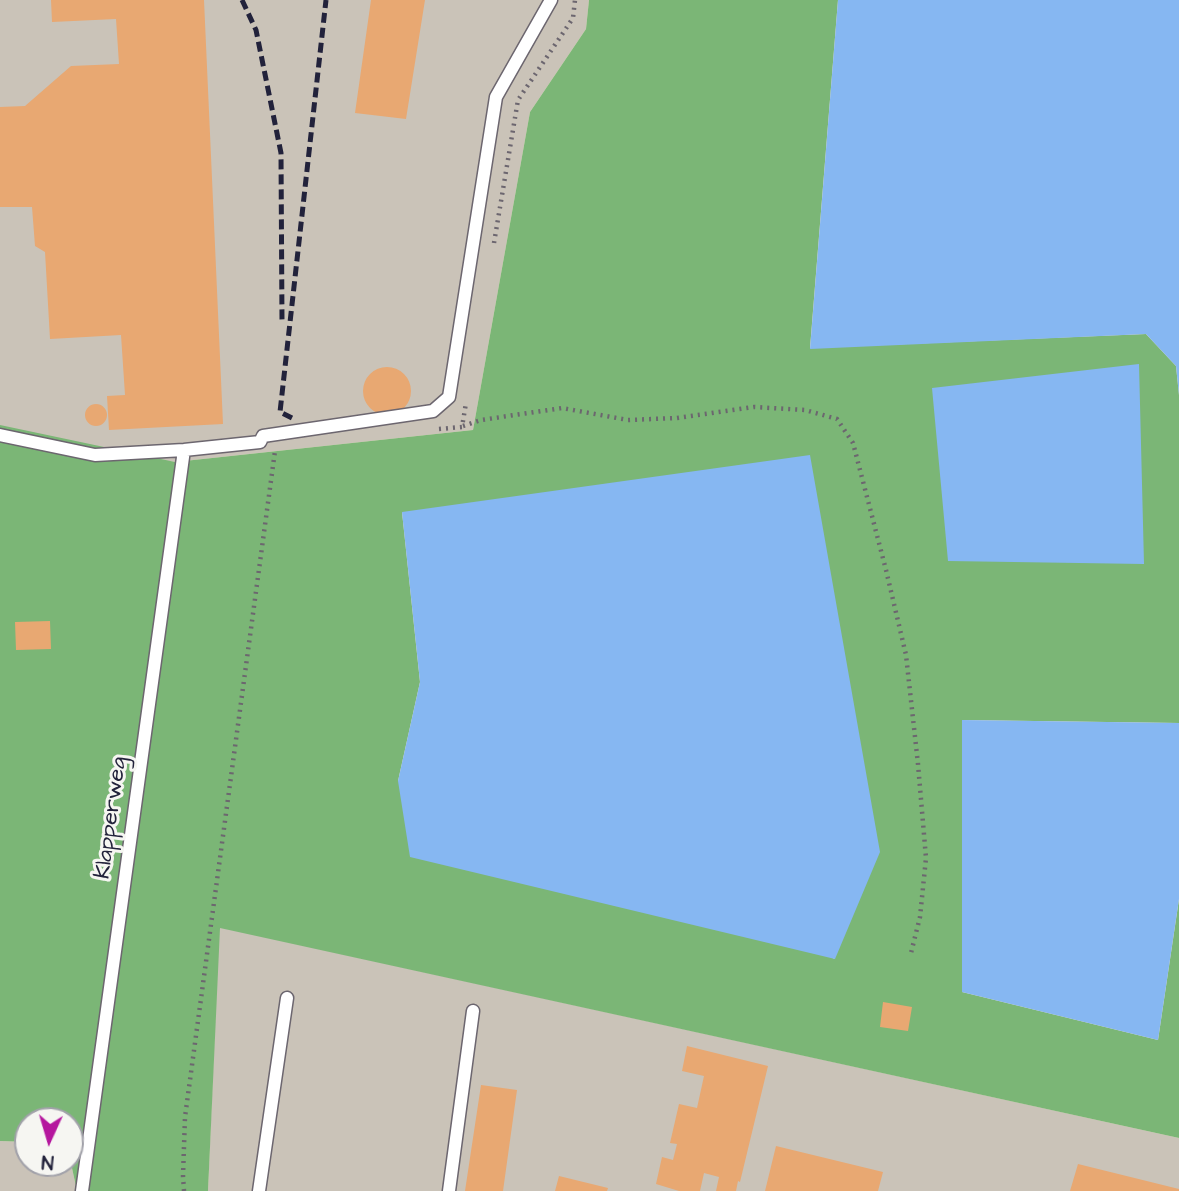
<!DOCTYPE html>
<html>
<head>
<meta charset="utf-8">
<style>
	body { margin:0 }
	#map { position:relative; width:1179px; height:1191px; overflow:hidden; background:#f4e5d0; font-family:"Architects Daughter",sans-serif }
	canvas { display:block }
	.north { position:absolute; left:14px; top:1107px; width:70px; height:70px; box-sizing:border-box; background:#f6f6f2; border:2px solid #a1a1a9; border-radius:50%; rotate:184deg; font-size:19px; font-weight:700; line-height:28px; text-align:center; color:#22223b }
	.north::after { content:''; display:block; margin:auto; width:24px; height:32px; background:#b5179e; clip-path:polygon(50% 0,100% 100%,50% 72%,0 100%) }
</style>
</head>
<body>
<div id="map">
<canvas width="1179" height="1191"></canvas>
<div class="north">N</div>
</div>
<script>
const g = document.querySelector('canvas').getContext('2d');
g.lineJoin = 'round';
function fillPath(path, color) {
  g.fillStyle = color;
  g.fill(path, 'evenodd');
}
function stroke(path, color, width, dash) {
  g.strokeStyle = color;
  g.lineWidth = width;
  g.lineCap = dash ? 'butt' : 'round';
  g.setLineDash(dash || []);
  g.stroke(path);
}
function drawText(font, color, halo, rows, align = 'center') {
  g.font = font + ' "Architects Daughter",sans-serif';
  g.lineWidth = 6;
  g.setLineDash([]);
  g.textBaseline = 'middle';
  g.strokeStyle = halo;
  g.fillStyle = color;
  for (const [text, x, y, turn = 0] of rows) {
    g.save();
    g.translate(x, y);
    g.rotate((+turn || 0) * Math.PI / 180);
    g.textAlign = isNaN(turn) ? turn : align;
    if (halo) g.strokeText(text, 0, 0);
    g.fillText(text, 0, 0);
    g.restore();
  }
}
fillPath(new Path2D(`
	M0,0H589L586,29L530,112L473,430L175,462L0,444Z
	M219,927L1179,1138V1191H208Z
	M0,1141L28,1142V1163H70V1159L77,1191H0Z`), '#cac3b8');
fillPath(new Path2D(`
	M589,0H838L810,348L1146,334L1176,366L1179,395V723L962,720V992L1158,1040L1179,899V1138L220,928L208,1191H77L70,1159V1121H28V1142L0,1141V425L175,462L473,430L530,112L586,29ZM402,512L835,959L398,781L420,682Z`), '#7bb676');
fillPath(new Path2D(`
	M838,0H1179V395L1176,366L1146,334L810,349Z
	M1139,364L1144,564L948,561L932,388Z
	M810,455L880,852L835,959L410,857L398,781L420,682L402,512Z
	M962,720L1179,723V899L1158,1040L962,992Z`), '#86b7f2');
fillPath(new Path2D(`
	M51,0H204L223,424L109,430L107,396L125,395L121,335L50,339L45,252L35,246L32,207H0V107L25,106L71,66L119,64L116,19L52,22Z
	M371,0H425L406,119L355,113Z
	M363 391a24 24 0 1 1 48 0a24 24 0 1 1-48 0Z
	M85 415a11 11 0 1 1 22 0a11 11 0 1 1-22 0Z
	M50,621L51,649L16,650L15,622Z
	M883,1002L912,1007L908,1031L880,1027Z
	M687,1046L768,1066L740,1182L738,1181L736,1191H716L719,1177L704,1173L700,1191H679L656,1184L662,1157L673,1160L677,1144L670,1143L679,1104L697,1108L704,1076L682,1071Z
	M481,1085L517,1090L503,1191H465Z
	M776,1146L883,1172L878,1191H765Z
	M1078,1164L1179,1189V1191H1070Z
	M559,1176L608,1188L607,1191H555Z`), '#e8a872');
const lane = new Path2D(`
	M0,435L95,455L184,450L260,442L263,436L433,411L449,397L496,97L551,0
	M82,1191L184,450
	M259,1191L287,998
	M449,1191L473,1011`);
stroke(lane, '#6c666f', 15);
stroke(new Path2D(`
	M494,243L518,100L573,18L575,0
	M463,426L481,420L562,408L628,420L677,418L754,407L805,410L837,419L853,443L886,570L906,655L918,764L926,858L920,917L910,957
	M439,429L462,427L466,403
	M184,1191L183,1176L185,1117L275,451`), '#6c666f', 4.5, [2, 5]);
stroke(lane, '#fff', 12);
stroke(new Path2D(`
	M242,0L256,30L281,153L282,322
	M292,418L280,412L326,0`), '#22223b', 5, [10, 5]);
drawText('23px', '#22223b', '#f6f6f2', [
	["Klapperweg",112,818,-82]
]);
</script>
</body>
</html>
